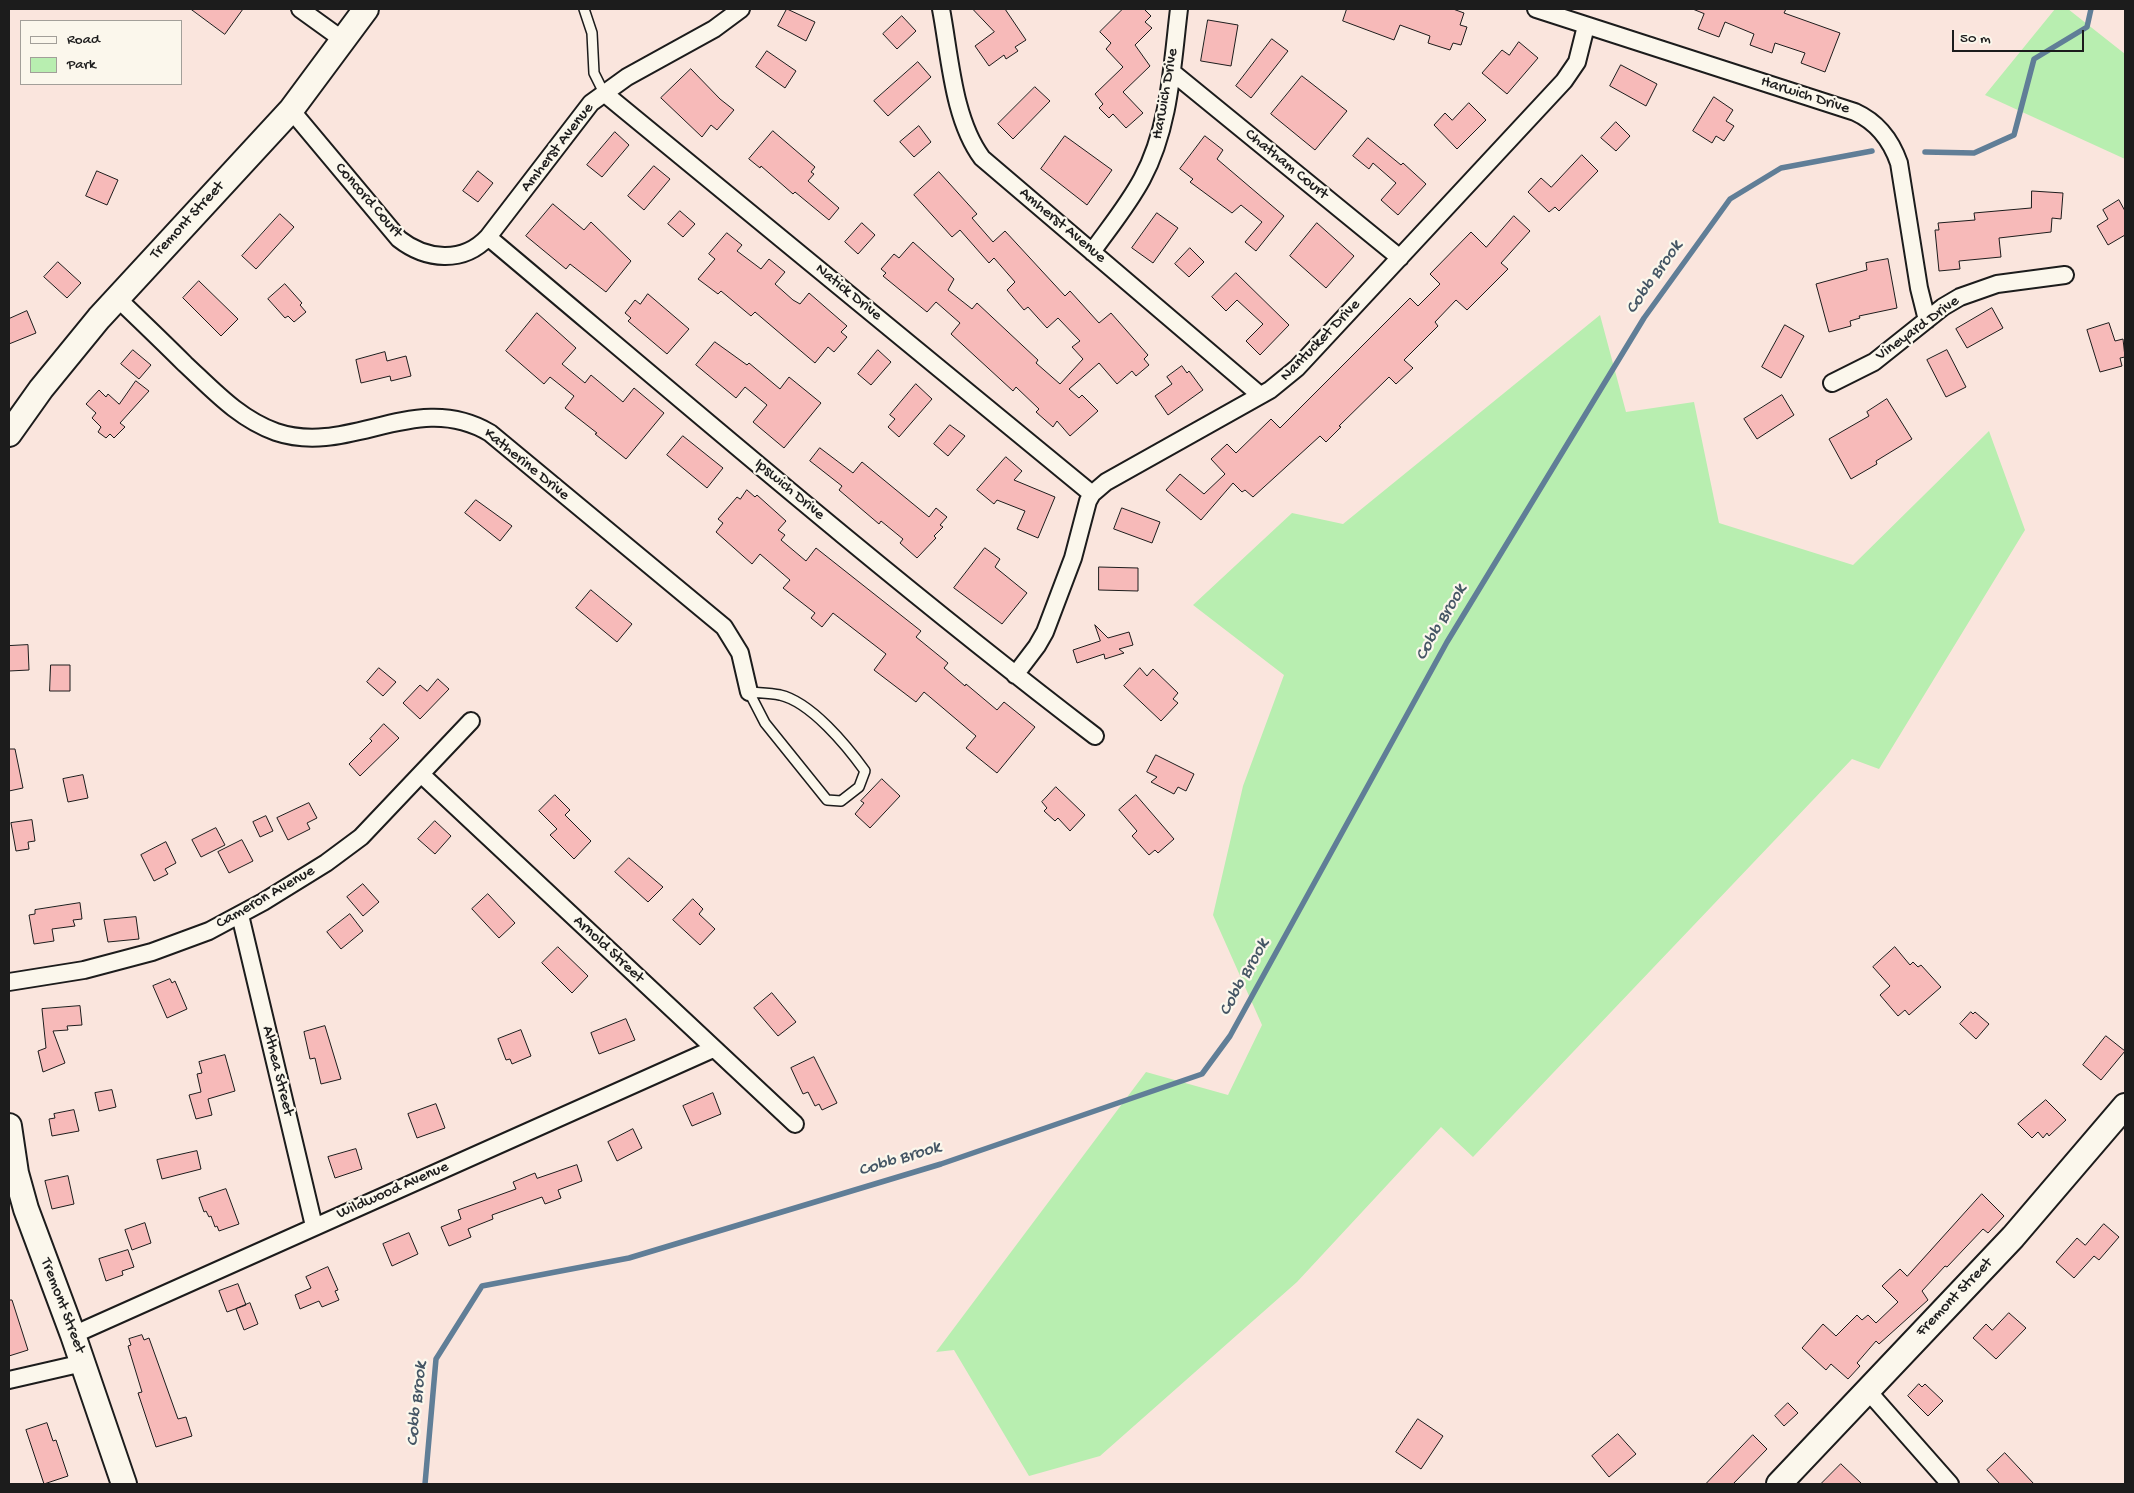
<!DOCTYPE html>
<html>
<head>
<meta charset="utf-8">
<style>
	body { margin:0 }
	#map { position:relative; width:2134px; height:1493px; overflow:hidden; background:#fae5dd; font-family:"Gochi Hand",sans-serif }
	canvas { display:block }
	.frame { position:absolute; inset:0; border:10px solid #1c1c1c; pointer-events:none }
	.legend { position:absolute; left:20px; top:20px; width:162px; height:65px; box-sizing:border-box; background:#fbf7ec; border:1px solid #a29f99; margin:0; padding:6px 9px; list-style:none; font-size:15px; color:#1c1c1c }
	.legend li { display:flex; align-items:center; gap:10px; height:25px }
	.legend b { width:25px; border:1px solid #a29f99 }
	.scale { position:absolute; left:1952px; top:30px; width:132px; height:22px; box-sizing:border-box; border:2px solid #1c1c1c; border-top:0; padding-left:6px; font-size:15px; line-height:18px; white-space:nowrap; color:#1c1c1c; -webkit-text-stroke:4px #fbf7ec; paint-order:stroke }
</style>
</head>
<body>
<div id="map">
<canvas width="2134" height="1493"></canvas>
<div class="frame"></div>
<ul class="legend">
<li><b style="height:6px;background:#fbf7ec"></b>Road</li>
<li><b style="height:14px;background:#b8eeb0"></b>Park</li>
</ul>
<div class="scale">50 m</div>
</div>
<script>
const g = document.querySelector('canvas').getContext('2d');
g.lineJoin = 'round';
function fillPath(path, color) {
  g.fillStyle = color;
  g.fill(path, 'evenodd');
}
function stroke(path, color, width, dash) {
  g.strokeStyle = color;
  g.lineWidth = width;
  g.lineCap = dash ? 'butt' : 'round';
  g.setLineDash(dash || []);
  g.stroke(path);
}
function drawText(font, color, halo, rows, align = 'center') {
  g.font = font + ' "Gochi Hand",sans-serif';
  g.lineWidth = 4.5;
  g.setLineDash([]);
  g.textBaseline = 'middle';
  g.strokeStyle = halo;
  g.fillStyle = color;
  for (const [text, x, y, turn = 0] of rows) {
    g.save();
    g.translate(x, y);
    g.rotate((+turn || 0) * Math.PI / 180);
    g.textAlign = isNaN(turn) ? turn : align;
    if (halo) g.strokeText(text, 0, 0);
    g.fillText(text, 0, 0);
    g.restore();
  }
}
fillPath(new Path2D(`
	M2055,9H2068L2125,54V159L1985,95Z
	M1600,315L1626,412L1694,402L1719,523L1853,565L1989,431L2025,530L1879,769L1852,759L1473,1157L1441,1127L1297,1282L1100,1456L1029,1476L954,1350L936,1352L1146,1072L1228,1095L1262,1025L1213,915L1243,786L1284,675L1193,605L1292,513L1343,524Z`), '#b8eeb0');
stroke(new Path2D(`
	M1925,152L1974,153L2014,135L2034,59L2087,27L2091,9
	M425,1484L436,1359L482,1286L629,1258L941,1164L1202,1074L1230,1036L1447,642L1644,318L1730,199L1781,168L1872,151`), '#607e97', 5.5);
const building = new Path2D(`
	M191,9H243L225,34Z
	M787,9L815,22L806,41L778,26Z
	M973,9H1005L1026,40L1015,47L1018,51L1006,59L1004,55L989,66L975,46L994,32Z
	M1123,9H1144L1151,16L1145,22L1152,28L1135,45L1150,66L1123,92L1143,113L1126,128L1113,114L1109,118L1099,108L1103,104L1095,94L1123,67L1106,49L1111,43L1100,32Z
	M1347,9H1453L1464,13L1460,25L1467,27L1461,45L1453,43L1450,50L1428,43L1430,36L1400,25L1394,40L1343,21Z
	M1693,9H1786L1784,13L1840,33L1825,72L1801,63L1805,53L1775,43L1772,53L1750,45L1754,34L1725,22L1719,37L1698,29L1704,14Z
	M902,16L916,31L897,49L883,34Z
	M1208,20L1238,25L1231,66L1201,61Z
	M1272,39L1288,51L1251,98L1236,86Z
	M1519,42L1538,58L1507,94L1482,73L1502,50L1509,55Z
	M767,51L796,71L785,88L756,67Z
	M918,62L931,77L888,116L874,101Z
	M1621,65L1657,84L1646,106L1610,86Z
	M691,69L720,99L734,110L717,130L711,125L702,137L661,98Z
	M1302,76L1347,111L1315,150L1271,114Z
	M1035,87L1050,101L1013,139L998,124Z
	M1714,97L1733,110L1726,121L1734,126L1724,141L1716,136L1712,143L1693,131Z
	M1469,103L1486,120L1457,149L1434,125L1445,113L1452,120Z
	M1616,122L1630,136L1616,151L1601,138Z
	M919,126L931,142L914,157L900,142Z
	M773,131L815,167L811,172L814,174L808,181L839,208L829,220L795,192L793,194L761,166L760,168L749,159Z
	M615,132L629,145L602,177L587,165Z
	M1065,136L1112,170L1087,205L1041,169Z
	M1205,136L1223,150L1217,159L1284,216L1256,251L1245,242L1262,222L1241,205L1232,213L1190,182L1193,179L1180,169Z
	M1368,138L1401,165L1403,163L1426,184L1398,215L1381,200L1396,183L1373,163L1369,169L1353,156Z
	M1582,155L1598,171L1559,211L1555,207L1549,212L1528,192L1541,178L1551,187Z
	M654,166L670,179L644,210L628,196Z
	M97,171L118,180L107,205L86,196Z
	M478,171L493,183L478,202L463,191Z
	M939,172L977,214L972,218L993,242L1005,231L1065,296L1070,291L1099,323L1111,313L1148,355L1144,359L1149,365L1136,376L1132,371L1117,384L1099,363L1069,389L1079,398L1082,395L1098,411L1070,436L1057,421L1053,427L1036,412L1039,409L1016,387L1013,391L951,334L960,323L936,302L927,312L883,276L886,273L881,269L894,254L899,258L913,242L954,279L948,290L972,309L977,303L1038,360L1036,363L1060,384L1083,359L1072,347L1080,341L1058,318L1047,328L1028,307L1024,310L1007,290L1015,282L994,258L989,263L960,230L952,237L914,195Z
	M2032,191L2063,193L2061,219L2052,218L2051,232L1999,238L2001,257L1959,261L1960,269L1939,271L1935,230H1939L1938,223L1975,220L1974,213L2031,208Z
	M2119,200L2125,211V235L2108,245L2097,226L2108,219L2103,210Z
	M553,204L584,230L591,222L631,261L606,292L570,264L566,269L526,236Z
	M680,211L695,224L683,237L668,224Z
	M1157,213L1178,228L1153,263L1132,248Z
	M280,214L294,227L256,269L242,256Z
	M1514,216L1530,231L1501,263L1508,269L1467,310L1456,300L1435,322L1438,326L1404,360L1413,368L1396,384L1389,377L1339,426L1341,427L1326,442L1320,436L1253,497L1245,490L1242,492L1233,483L1201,520L1166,490L1180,474L1204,494L1225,474L1211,459L1227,444L1236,453L1271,419L1280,428L1410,298L1418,306L1440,284L1430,274L1471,232L1486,247Z
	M862,223L875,235L858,254L845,242Z
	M1317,223L1354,256L1326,288L1290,256Z
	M727,233L742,245L737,251L761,269L769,259L785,272L775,284L793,300L800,304L809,293L847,326L841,332L847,337L834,352L828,347L815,363L755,312L751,316L721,291L718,294L698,279L715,259L709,254Z
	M1190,248L1204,262L1189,277L1175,264Z
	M1888,259L1897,308L1859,316L1860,318L1850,321L1851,326L1829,332L1816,284L1867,270L1866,263Z
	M58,262L81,283L67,298L44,277Z
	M1236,273L1289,325L1260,355L1246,341L1263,324L1237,300L1226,311L1212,297Z
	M199,281L238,319L221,336L183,298Z
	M285,284L302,303L300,305L306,312L294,322L288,316L285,318L268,299Z
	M648,294L689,329L667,354L628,321L631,318L625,313L635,300L640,304Z
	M1992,308L2003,328L1967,348L1956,329Z
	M27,311L36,333L9,344V319Z
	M537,313L576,348L562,364L585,383L591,375L623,402L634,388L664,413L626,459L595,434L597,433L565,408L574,396L550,377L544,384L506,351Z
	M2109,323L2115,341L2123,339L2125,357L2120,358L2122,366L2100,372L2087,330Z
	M1785,325L1804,336L1781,378L1762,367Z
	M715,342L747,365L749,363L780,389L789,377L821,403L784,448L753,422L767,405L745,387L736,398L696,365Z
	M133,350L151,365L139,379L121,364Z
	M878,350L891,362L871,385L858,374Z
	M1947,350L1966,387L1946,397L1927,360Z
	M385,352L387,361L406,356L411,376L391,381L390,376L361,383L356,360Z
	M1182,366L1187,373L1189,371L1203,390L1168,415L1155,396L1172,384L1167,377Z
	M136,381L149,391L120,423L125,427L114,438L110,434L106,438L98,432L101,427L92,418L96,413L86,404L99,390L106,397L108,394L119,404Z
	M916,384L932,399L899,437L888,427L895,419L890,415Z
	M1782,395L1794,415L1757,439L1744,419Z
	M1887,399L1912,439L1876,461L1877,464L1851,479L1829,439L1869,416L1867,412Z
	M950,425L965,436L948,456L934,444Z
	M683,436L723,468L707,488L667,455Z
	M820,448L853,473L862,462L929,517L936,508L947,517L940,525L943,527L934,536L936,538L917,558L900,543L903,539L881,521L879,524L839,490L842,486L810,461Z
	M1006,457L1022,471L1014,480L1055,497L1038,538L1017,529L1025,511L997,500L994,504L977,490Z
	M747,490L755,497L757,495L786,521L778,530L785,535L781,540L806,561L816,548L921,631L916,637L948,663L944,668L965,686L966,684L997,710L1004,702L1035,727L997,773L966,748L976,736L924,692L916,702L874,670L886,654L833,613L822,627L811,618L815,613L783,588L790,580L760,554L752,564L716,532L723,523L718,519L737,497L740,499Z
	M476,500L512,526L500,541L465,513Z
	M1122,508L1160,522L1152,543L1114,529Z
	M985,548L1000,559L995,567L1027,593L1002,624L954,588Z
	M1099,567L1138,568V591L1099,590Z
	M591,590L632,624L617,642L576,608Z
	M1095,625L1108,638L1129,632L1133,645L1119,649L1124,653L1105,659L1104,654L1077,663L1073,650L1100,641Z
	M28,645L29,670L9,671V646Z
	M51,665H70V691H50Z
	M379,668L396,682L383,696L367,682Z
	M1140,668L1147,676L1153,669L1178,693L1173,699L1178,703L1161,721L1124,686Z
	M438,679L449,689L420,719L403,703L420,685L427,691Z
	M384,724L399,738L360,776L349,764L372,741L370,739Z
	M9,749H15L23,788L9,791Z
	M1156,755L1194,774L1186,791L1178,787L1174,794L1151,782L1157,777L1147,772Z
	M83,775L88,798L68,802L63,779Z
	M882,779L900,796L870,828L855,814L864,803L861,801Z
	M1056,787L1085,815L1070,831L1058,818L1055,821L1044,811L1047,808L1042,802Z
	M555,795L570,810L565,815L591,841L574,859L550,835L557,829L539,811Z
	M1136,795L1174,839L1158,853L1155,850L1149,855L1132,836L1137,831L1119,810Z
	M309,803L317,818L307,823L310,829L288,840L277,818Z
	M266,816L273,831L260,837L253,822Z
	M32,820L35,841L28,842L29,849L16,851L11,823Z
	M435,821L451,836L435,854L418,839Z
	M216,828L225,845L201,857L192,840Z
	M242,840L253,861L229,873L218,852Z
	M166,842L176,863L165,869L168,874L154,881L141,855Z
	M629,858L663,887L648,902L615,872Z
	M363,884L379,902L363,916L347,897Z
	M488,894L515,923L499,938L472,909Z
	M693,899L703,909L699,914L715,929L700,945L673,920Z
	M80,903L82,919L73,920L75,926L52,929L54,941L34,944L29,915L35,914V910Z
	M350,914L363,931L341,949L327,932Z
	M136,917L139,939L108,942L104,920Z
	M558,947L588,976L572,993L542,963Z
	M1895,947L1910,965L1913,962L1918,967L1921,965L1941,987L1909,1015L1905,1010L1898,1016L1880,995L1890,986L1873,967Z
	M170,979L172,983L175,981L187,1009L167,1018L153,986Z
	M772,993L796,1022L778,1036L754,1008Z
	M80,1006L82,1025L67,1026L68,1030L53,1031L65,1063L43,1072L38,1051L46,1048L42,1009Z
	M1971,1012L1973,1014L1975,1012L1989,1024L1976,1039L1960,1024Z
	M626,1019L635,1040L599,1054L591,1033Z
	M325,1026L341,1079L321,1084L315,1058L310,1059L304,1032Z
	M521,1030L531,1056L512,1064L510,1059L506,1060L498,1039Z
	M2106,1036L2125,1051L2101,1080L2083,1065Z
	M225,1055L235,1091L208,1099L212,1115L196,1119L189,1095L201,1092L197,1074L202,1073L199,1062Z
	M814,1057L837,1103L822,1110L819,1104L815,1106L808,1092L803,1094L791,1068Z
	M112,1090L116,1107L99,1111L95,1093Z
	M713,1093L721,1114L692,1126L683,1106Z
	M2046,1100L2066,1120L2049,1136L2047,1133L2043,1138L2038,1132L2032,1138L2018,1124Z
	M436,1104L445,1128L417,1138L408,1114Z
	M74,1110L79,1131L52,1136L49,1119L55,1118L54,1114Z
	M633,1129L642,1148L617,1161L608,1142Z
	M356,1149L362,1169L335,1178L328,1157Z
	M197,1151L201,1169L162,1179L157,1160Z
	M577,1165L582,1181L558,1190L561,1198L545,1204L542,1197L492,1215L493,1219L468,1229L471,1237L449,1246L441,1227L461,1219L458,1210L516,1189L513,1182L535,1173L537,1178Z
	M68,1176L74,1204L52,1209L45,1181Z
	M226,1189L239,1224L219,1231L217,1226L215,1227L211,1216L209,1217L206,1211L204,1212L199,1198Z
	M1982,1194L2004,1216L1988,1233L1983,1229L1947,1267L1945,1266L1922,1291L1928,1300L1879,1344L1876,1341L1857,1363L1860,1366L1848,1379L1831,1364L1826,1370L1802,1348L1823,1324L1836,1336L1857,1315L1862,1320L1868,1315L1876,1323L1898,1302L1882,1286L1900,1269L1907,1276Z
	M145,1223L151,1243L132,1250L125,1230Z
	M2104,1224L2119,1237L2099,1260L2094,1256L2074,1278L2056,1262L2077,1238L2085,1245Z
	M409,1233L418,1254L392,1266L383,1244Z
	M128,1250L134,1267L122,1271L123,1275L106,1281L99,1259Z
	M328,1267L338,1290L335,1291L339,1300L322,1307L319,1301L300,1309L295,1295L311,1288L306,1277Z
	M238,1284L246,1305L227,1312L219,1291Z
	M9,1300H12L28,1350L9,1356Z
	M250,1303L258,1324L244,1330L236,1309Z
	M2009,1313L2026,1328L1996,1359L1973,1338L1986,1324L1992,1330Z
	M142,1335L144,1340L149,1338L178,1419L186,1417L192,1436L156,1447L138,1393L142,1392L128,1346L131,1345L129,1339Z
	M1919,1384L1922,1387L1925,1384L1943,1401L1928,1416L1908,1396Z
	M1788,1403L1798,1413L1784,1426L1775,1416Z
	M1418,1419L1443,1436L1421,1469L1396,1452Z
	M47,1423L53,1441L56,1440L68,1476L44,1484L26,1430Z
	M1618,1434L1636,1454L1609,1477L1592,1456Z
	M1753,1435L1767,1449L1733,1484H1706Z
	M2005,1453L2034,1484H2000L1987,1470Z
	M1841,1464L1862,1484H1821Z`);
fillPath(building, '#f7bab9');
stroke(building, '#1c1c1c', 1);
const lane = new Path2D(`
	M584,9L592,33L594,73L604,93
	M749,692C759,693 770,693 780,695C811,702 847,746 865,771L859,787L841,801L827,800L765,723Z`);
const street = new Path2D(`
	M300,9L343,40
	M941,9C950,56 953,119 982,158L1260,395
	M1536,9L1855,112C1877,122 1891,140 1899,163L1919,288L1927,320
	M1172,72L1400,258
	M604,93L1092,494
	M291,110L399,239C426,260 463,264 488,237L591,103L627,77L714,29L741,9
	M488,237C689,406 887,577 1095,736
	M1092,252C1109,228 1128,205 1142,179C1170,127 1172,66 1179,9
	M117,298C140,320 163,342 185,364C213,390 239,419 276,432C350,457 416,389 490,433L724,627L740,653L749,692
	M1832,383L1874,362L1943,307L1960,297L1997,284L2065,275
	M1015,675L1037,646L1045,632L1073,558L1088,501L1092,494L1106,482L1270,390L1297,368L1564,81L1577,62L1586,26
	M422,775L795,1124
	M240,915L314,1226
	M9,982L84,970L152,952L209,931L263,902L326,863L361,837L471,721
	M73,1335L713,1049
	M9,1380L83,1363
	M1867,1390L1950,1484`);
const secondary = new Path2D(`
	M9,434L41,389L99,318L291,110L366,9
	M9,1126L16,1173L26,1209L73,1335L124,1484
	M1779,1484L2013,1237L2125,1106`);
stroke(lane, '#1c1c1c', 12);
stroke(street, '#1c1c1c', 20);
stroke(secondary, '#1c1c1c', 28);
stroke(lane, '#fbf7ec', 9);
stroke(street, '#fbf7ec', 16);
stroke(secondary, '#fbf7ec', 24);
drawText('16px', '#1c1c1c', '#fbf7ec', [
	["Harwich Drive",1166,94,-80],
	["Harwich Drive",1805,96,18],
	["Amherst Avenue",558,148,-52],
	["Chatham Court",1286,165,39],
	["Concord Court",368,201,49],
	["Tremont Street",188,221,-47],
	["Amherst Avenue",1062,226,40],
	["Natick Drive",848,293,39],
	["Vineyard Drive",1918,329,-36],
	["Nantucket Drive",1321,341,-46],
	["Katherine Drive",526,465,39],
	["Ipswich Drive",789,490,40],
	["Cameron Avenue",266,898,-30],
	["Arnold Street",608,950,43],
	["Althea Street",277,1071,76],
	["Wildwood Avenue",393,1191,-24],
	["Fremont Street",1955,1298,-46],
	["Tremont Street",62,1306,69]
]);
drawText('italic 18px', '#445564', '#fbf7ec', [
	["Cobb Brook",1655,278,-55],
	["Cobb Brook",1442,623,-60],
	["Cobb Brook",1245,978,-61],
	["Cobb Brook",900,1160,-17],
	["Cobb Brook",418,1404,-84]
]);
</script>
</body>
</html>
